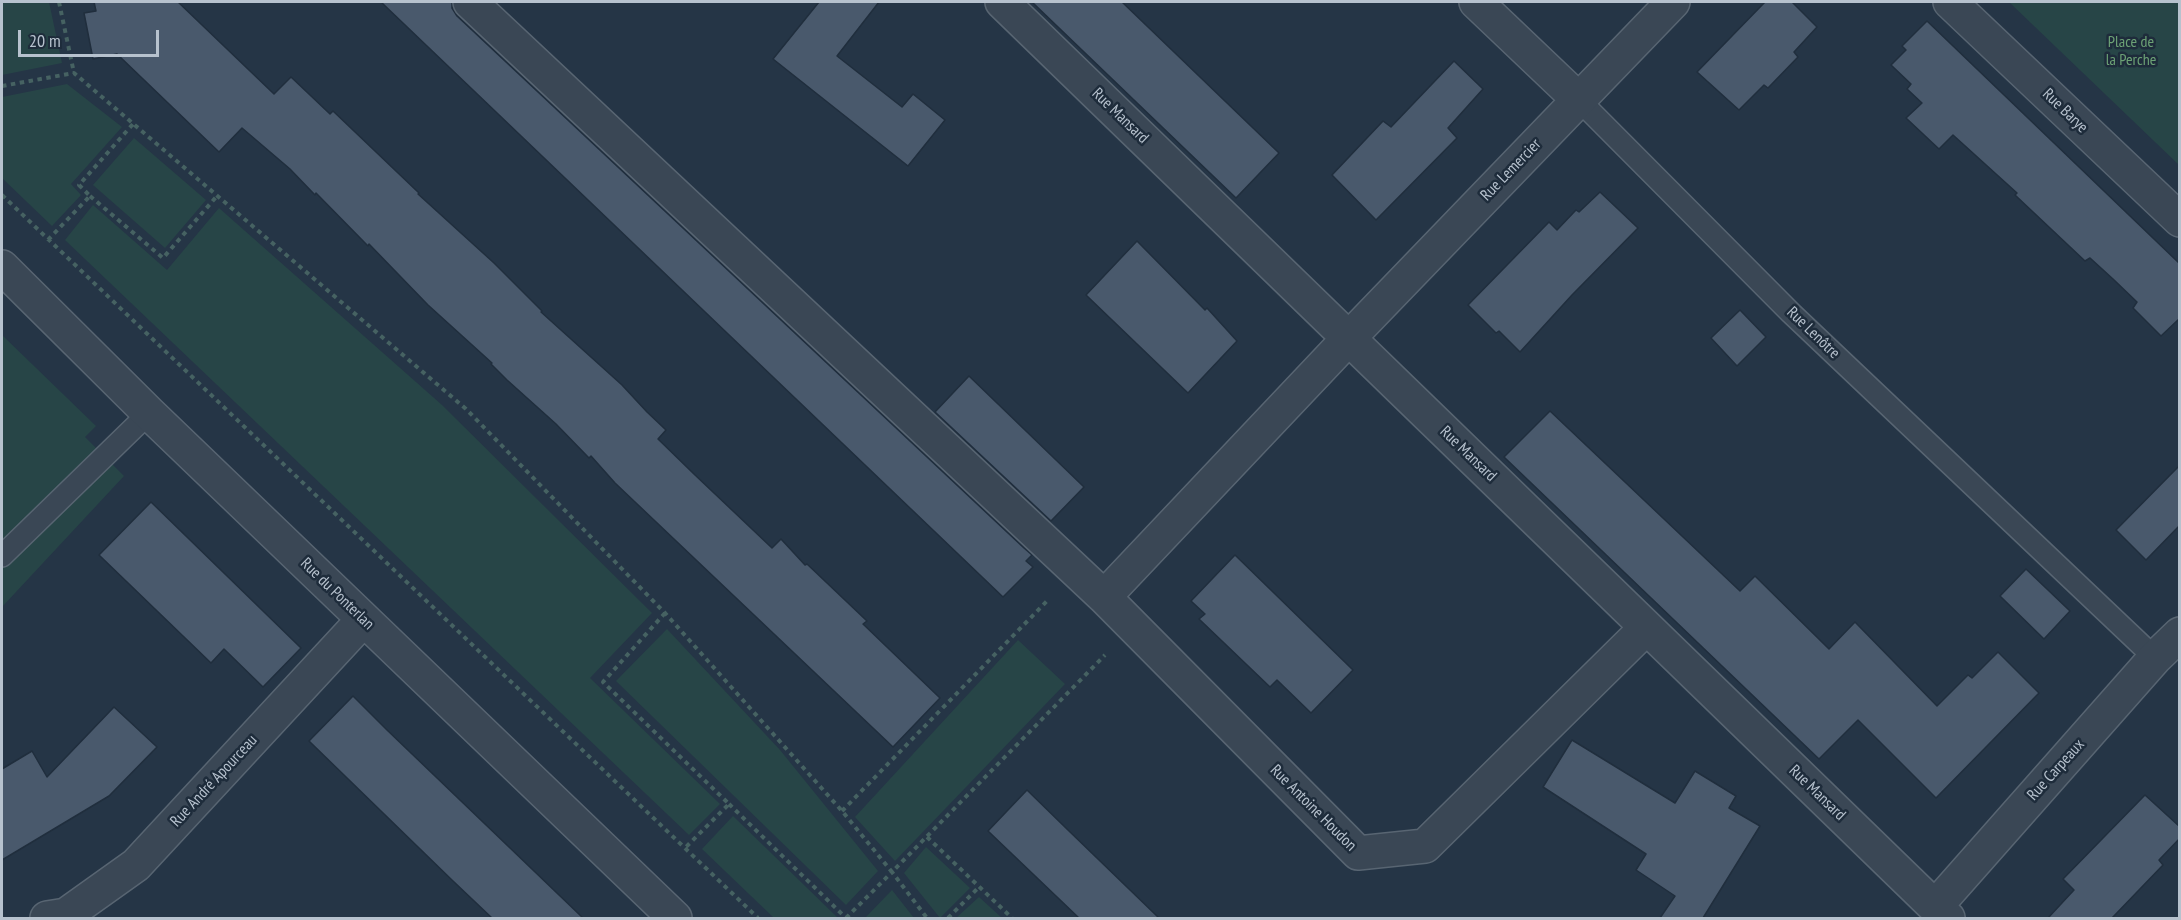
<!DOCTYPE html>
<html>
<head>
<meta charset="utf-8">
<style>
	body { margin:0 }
	#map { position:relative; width:2181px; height:920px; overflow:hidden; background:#253546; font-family:"PT Sans Narrow",sans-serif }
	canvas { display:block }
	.frame { position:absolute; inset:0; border:3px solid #b7c2ce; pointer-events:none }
	.scale { position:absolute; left:18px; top:30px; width:141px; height:27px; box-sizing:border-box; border:3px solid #b7c2ce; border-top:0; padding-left:8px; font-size:18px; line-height:21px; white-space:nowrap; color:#b7c2ce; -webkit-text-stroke:4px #1e2c3b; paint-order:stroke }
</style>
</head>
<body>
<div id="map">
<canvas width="2181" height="920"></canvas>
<div class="frame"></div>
<div class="scale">20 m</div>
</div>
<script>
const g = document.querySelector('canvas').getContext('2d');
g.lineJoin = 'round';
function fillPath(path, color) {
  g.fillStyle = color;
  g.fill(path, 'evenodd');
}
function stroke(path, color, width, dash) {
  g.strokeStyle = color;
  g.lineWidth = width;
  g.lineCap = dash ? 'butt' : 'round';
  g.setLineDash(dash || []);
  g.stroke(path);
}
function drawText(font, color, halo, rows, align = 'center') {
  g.font = font + ' "PT Sans Narrow",sans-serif';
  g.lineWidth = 5;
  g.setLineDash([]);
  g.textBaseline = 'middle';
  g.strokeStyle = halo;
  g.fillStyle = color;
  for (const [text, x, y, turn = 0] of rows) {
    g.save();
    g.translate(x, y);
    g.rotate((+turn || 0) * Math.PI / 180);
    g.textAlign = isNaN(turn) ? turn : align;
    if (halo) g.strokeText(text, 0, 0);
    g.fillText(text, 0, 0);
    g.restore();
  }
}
fillPath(new Path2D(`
	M2,2H49L62,63L2,75Z
	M2009,2H2179V165Z
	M67,84L122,127L71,184L81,195L52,226L2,178V97Z
	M134,138L206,200L165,248L93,185Z
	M93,205L167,270L219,208L442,405L652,613L590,678L720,804L689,835L65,240Z
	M2,335L96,426L85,437L124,476L2,607Z
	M667,629L780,750L878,871L846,905L616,681Z
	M1018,640L1065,684L895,861L855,817Z
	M733,816L838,918H774L702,849Z
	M926,847L970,888L940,918L904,873Z
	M892,890L914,918H865Z
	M979,897L1002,918H956Z`), '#274547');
const building = new Path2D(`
	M94,2H178L274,94L291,77L330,114L333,111L419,193L418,194L494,263L542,311L541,312L622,385L647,412L666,430L658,439L695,475L772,548L781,539L805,565L807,564L867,621L863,624L940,698L893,747L615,483L591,456L589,458L556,424L507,380L491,364L492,363L428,305L369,244L368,246L316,193L315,195L290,169L242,128L219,152L117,54L93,59L84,13L96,11Z
	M381,2H452V8L457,16L1024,548L1032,555L1026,561L1033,567L1003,597Z
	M819,2H879L837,56L902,107L913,94L945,120L908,166L773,59Z
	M1032,2H1122L1279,153L1236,198Z
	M1765,2H1792L1817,27L1794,52L1798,57L1768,88L1764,85L1739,110L1697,72Z
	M1927,21L2180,264V318L2161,336L2133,308L2137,302L2113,279L2090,258L2085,261L2015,195L2017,193L1953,135L1939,149L1906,118L1922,103L1907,89L1911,84L1891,65L1906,50L1902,46Z
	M1454,61L1483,89L1448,128L1457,138L1376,220L1332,175L1383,121L1391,127Z
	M1600,192L1638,228L1572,295L1520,352L1499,331L1496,333L1468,305L1549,222L1557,230L1576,210L1579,212Z
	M1137,241L1205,310L1207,308L1237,341L1188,393L1086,295Z
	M1740,310L1766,337L1737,366L1711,338Z
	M969,376L1084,487L1051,521L935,412Z
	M1550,411L1740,591L1755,576L1829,649L1855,622L1937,706L1968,675L1972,678L1998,652L2039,693L1936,798L1858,720L1819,759L1504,457Z
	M2180,465V525L2146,560L2116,530Z
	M151,502L301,648L263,687L224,649L211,663L99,555Z
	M1235,555L1353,670L1311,713L1277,680L1270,687L1199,619L1205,614L1191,601Z
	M2026,569L2070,611L2044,639L2000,596Z
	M353,696L387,730L583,918H492L453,881L309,741Z
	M114,707L157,747L109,796L2,860V769L32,751L47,777Z
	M1572,740L1675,803L1695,771L1736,796L1729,808L1760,826L1703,918H1660L1675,896L1636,870L1646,854L1543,787Z
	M1027,790L1069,831L1159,918H1079L988,831Z
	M2145,795L2180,827V838L2159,860L2163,865L2112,918H2048L2074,890L2063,879Z`);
fillPath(building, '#49596c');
stroke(building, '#202e3d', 1.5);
const lane = new Path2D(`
	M1579,100L1791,313L2155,658
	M2,556L149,413`);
const street = new Path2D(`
	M470,2L1104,597L1349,338L1673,2
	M1002,2L1935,907L1948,918
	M1476,2L1579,100
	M1950,2L2180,220
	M2,267L149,413L675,918
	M1104,597L1358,853L1425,846L1646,628
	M1935,907L2155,658L2180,634
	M47,918L66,915L136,865L363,620`);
stroke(lane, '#586572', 24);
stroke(street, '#586572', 36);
stroke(new Path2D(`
	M59,2L74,73
	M2,86L74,73L466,409L665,613L842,811L892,872L1105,655
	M2,195L758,918
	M90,196L163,258L217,196
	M48,240L90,196L79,185L133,124
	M665,613L603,682L729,804L685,848
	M729,804L846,918
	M842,811L1047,601
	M927,837L1012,918
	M846,918L892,872L927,918
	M948,918L979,887`), '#466262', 4, [4.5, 4.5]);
stroke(lane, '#3a4755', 21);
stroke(street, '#3a4755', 33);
drawText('16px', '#6ca175', '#1e2c3b', [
	["Place de",2131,42],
	["la Perche",2131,60]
]);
drawText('16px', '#b7c2ce', '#1e2c3b', [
	["Rue Barye",2065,111,44],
	["Rue Mansard",1120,116,44],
	["Rue Lemercier",1511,170,-46],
	["Rue Lenôtre",1813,333,44],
	["Rue Mansard",1468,454,44],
	["Rue du Ponterlan",337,594,44],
	["Rue Carpeaux",2056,770,-48],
	["Rue André Apourceau",214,781,-47],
	["Rue Mansard",1817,793,44],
	["Rue Antoine Houdon",1313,808,45]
]);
</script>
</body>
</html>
